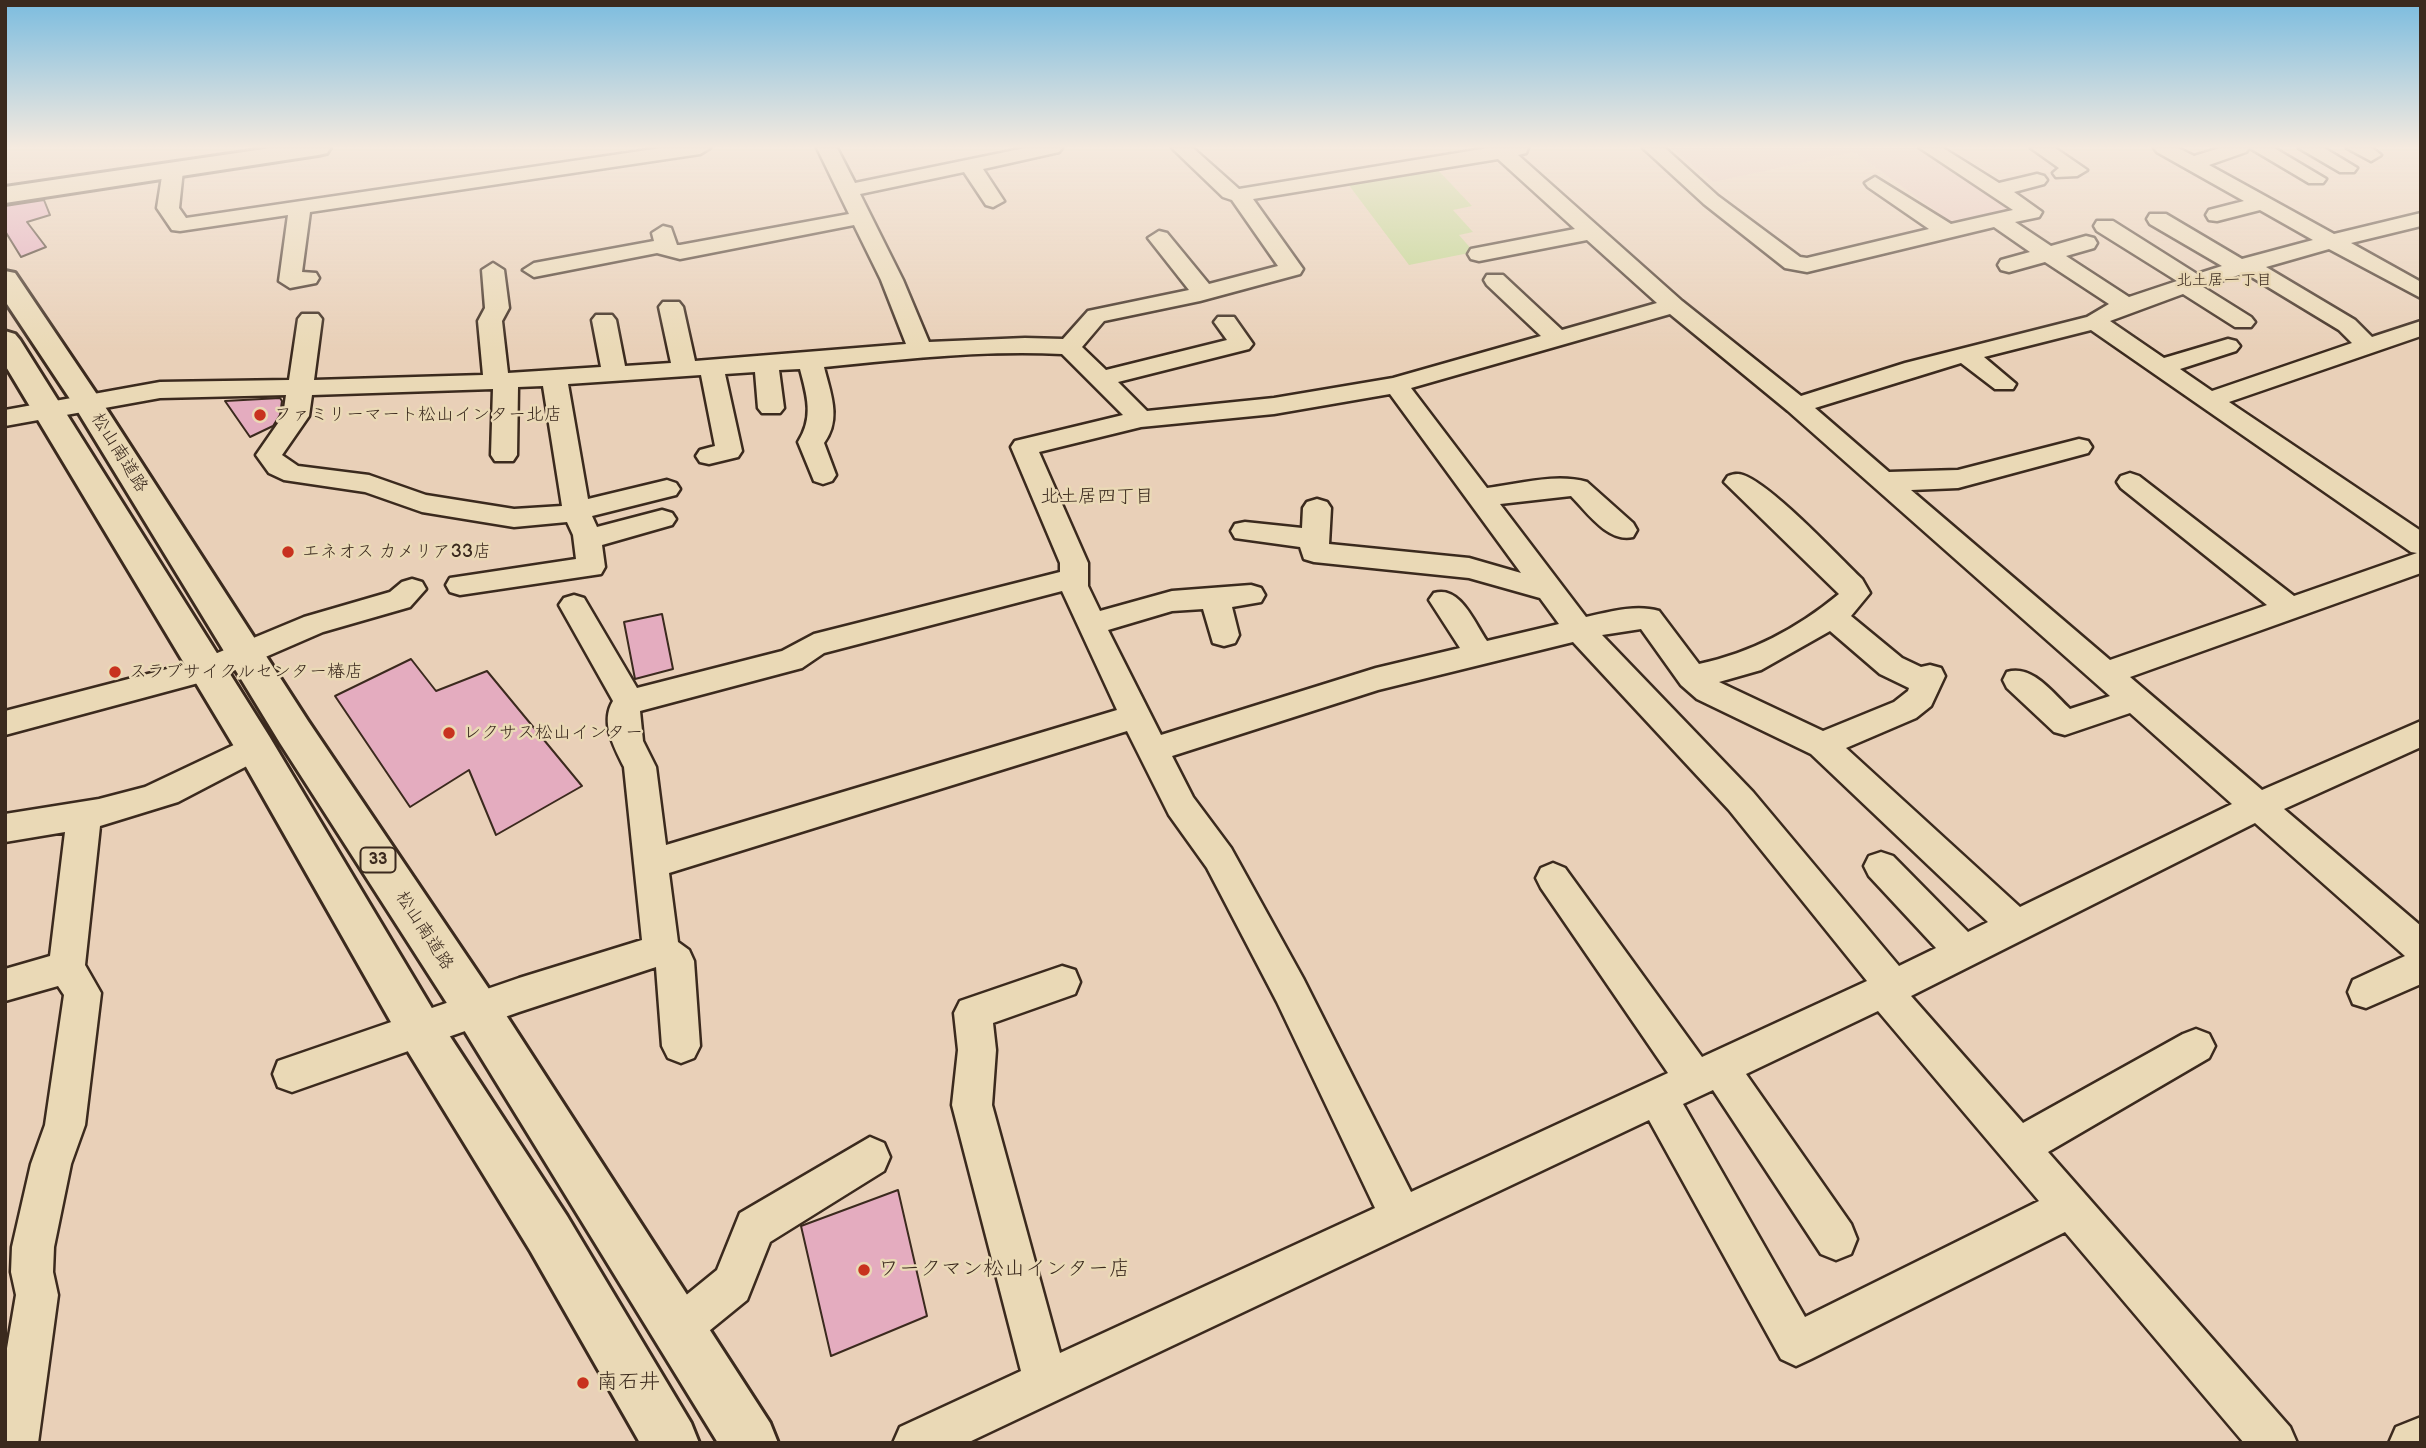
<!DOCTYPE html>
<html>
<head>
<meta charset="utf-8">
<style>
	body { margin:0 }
	#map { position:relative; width:2426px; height:1448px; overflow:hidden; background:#e9d0b8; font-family:"Balsamiq Sans",sans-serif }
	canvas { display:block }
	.frame { position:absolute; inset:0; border:7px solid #3b2a1e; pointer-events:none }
</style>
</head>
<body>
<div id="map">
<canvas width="2426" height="1448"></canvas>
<div class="frame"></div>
</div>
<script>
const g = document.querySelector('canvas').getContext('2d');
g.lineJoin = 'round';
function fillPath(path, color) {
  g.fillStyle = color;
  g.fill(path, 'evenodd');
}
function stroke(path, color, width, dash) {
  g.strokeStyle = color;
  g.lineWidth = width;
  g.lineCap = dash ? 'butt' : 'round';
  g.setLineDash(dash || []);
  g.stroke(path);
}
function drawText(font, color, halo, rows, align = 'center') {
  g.font = font + ' "Balsamiq Sans","Klee One",sans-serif';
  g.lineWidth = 5;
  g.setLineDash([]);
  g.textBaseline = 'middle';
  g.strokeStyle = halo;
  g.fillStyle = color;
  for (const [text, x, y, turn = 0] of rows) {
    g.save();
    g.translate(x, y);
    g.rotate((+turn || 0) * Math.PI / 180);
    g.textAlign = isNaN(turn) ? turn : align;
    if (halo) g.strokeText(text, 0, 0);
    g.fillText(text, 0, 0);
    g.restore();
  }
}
fillPath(new Path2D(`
	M1671,148H1923L2018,210L1954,224L1854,152L1713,182Z`), '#e8c5ba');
fillPath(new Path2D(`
	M1436,168L1472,206L1453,210L1473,232L1459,235L1474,252L1409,265L1348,184Z`), '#bdd58b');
const building = new Path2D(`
	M44,200L50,215L27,222L46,247L21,257L5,231V206Z
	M280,398L282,401L280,415L273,426L250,437L225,401Z
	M662,614L673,669L635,679L624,622Z
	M411,659L436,691L487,671L582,786L496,835L469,770L410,807L335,696Z
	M898,1190L927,1316L831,1356L801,1226Z`);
fillPath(building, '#e4acbf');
stroke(building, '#3b2a1e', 2);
const minor = new Path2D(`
	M661,148H710L700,154L310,212L302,272L316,273L319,278L316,283L290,288L279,281L288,215L180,231L172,230L157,208L163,170L173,164L183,170L179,208L186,218Z
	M817,148H837L855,183L1025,148H1062L1059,152L983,169L1004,201L993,207L986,205L964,172L860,194L903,280L929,342L1025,338L1063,339L1088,311L1189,290L1148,238L1159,231L1167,233L1209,284L1278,266L1232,200L1223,197L1172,148H1193L1239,189L1488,148H1528L1526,153L1518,155L1682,301L1801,396L1905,363L2087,317L2109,304L2045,262L2009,272L2001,270L1998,265L2001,260L2030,252L1994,227L1807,272L1785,268L1704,204L1643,148H1665L1718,196L1800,257L1807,258L1929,229L1868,187L1865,183L1875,177L1951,224L2013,210L1920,148H1943L1999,183L2037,174L2044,176L2047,180L2044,184L2014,192L2042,212L2039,217L2015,222L2051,246L2086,236L2094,238L2097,243L2094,248L2066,256L2129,297L2177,281L2097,231L2094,226L2097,221H2113L2197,274L2222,266L2150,224L2147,219L2150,214H2166L2242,259L2313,240L2260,210L2217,221L2209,220L2206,215L2209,210L2244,201L2157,152L2154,148H2178L2194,156L2220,148H2249L2246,152L2209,165L2334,234L2421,213V226L2351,243L2421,282V298L2329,249L2266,267L2355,320L2372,337L2421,321V336L2229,402L2421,531V573L2130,677L2262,790L2421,721V747L2284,809L2421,926V984L2366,1008L2353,1004L2348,992L2353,980L2405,956L2255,823L1911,996L2023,1123L2183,1034L2196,1029L2209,1034L2215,1046L2209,1058L2048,1152L2290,1427L2297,1443H2244L2065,1232L1811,1359L1796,1366L1781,1359L1649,1120L967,1443H893L900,1427L1021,1371L952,1105L958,1050L954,1013L960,1001L1062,966L1075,970L1080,982L1075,994L993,1023L996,1050L992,1105L1060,1353L1375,1208L1277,1002L1207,868L1169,815L1127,731L669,873L678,942L689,950L694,961L700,1046L694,1058L681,1063L668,1058L662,1046L656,967L519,1012L292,1092L278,1087L273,1074L278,1061L519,978L642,940L624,767C614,747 600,722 613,701L559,605L564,598L574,595L584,598L637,688L782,651L814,634L1060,572V563L1011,447L1015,441L1123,415L1062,354C983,350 903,359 824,367C830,392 842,419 824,443L836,475L832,481L823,484L814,481L798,442C814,417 807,396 800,369L779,370L784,408L780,413H762L758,408L755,372L725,374L742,451L738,457L709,464L700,462L696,456L700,450L715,446L701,375L568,384L588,499L667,480L676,483L680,489L676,495L592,516L597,527L662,510L672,513L676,519L672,525L602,545L605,567L601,574L460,595L450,592L446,585L450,578L576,559L573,535L567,522L514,527L422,512L365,492L284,480L269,473L256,455L283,416L286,395L160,398L5,426V410L160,382L289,380L298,319L302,314H318L322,319L314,380L483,375L478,321L485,308L482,270L493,263L504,270L509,308L502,321L508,373L601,367L592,320L596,315H612L616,320L625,366L671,363L659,307L663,302H679L683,307L695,361L906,344L881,280L854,225L680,259L657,253L534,277L523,270L534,263L654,241L652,233L663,226L671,228L677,245H680L849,214ZM1498,159L1575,229L1471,249L1468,254L1471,259L1479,261L1587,240L1657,303L1562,330L1503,275H1487L1484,280L1487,285L1541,336L1393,378L1274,398L1147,411L1118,382L1249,349L1253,344L1234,317H1218L1214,322L1227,340L1106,370L1082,347L1104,321L1200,301L1300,274L1303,269L1253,199ZM2245,273L2339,330L2352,343L2212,391L2180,369L2236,351L2240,346L2236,341L2228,339L2164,358L2110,321L2183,294L2235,327H2251L2255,322L2251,317L2203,287ZM1670,314L1788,411L2110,696L2070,709C2053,693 2032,664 2007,672L2003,680L2007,688L2054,732L2065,735L2130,713L2232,804L2020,907L1846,748L1916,718L1931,706L1945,676L1941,668L1930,665L1921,667L1902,658L1851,616L1870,593L1862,579C1837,555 1772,485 1743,475C1737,473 1734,474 1728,476L1724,482L1839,594C1798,628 1751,653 1699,664L1659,611C1636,604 1609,612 1586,617L1500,504L1571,496C1587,512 1608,543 1633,537L1637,530L1633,523L1587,482C1556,473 1519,484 1487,488L1411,388ZM2091,330L2411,552L2417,553L2294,596L2139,476L2130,473L2121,476L2117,482L2121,488L2267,605L2110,660L1911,490L1958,488L2088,453L2092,447L2088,441L2079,439L1958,470L1889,472L1815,408L1961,363L1995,389H2013L2016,384L1984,357ZM543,386L562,506L514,509L426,495L369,475L298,466L282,455L309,416L312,395L493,389L491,455L495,461H513L517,455L518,387ZM1390,394L1521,573L1469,558L1329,544L1331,508L1327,502L1317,499L1307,502L1303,508L1302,528L1245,522L1235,524L1231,531L1235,538L1300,547L1304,559L1314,562L1469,578L1540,598L1559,624L1487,641C1474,622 1460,585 1434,593L1429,600L1460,648L1376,668L1161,735L1108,630L1172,611L1203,609L1213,643L1224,646L1235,643L1239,635L1232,607L1261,602L1265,595L1261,588L1251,585L1172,591L1100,611L1088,586V563L1039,452L1141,427L1274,414ZM1062,591L1117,710L666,845L656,767L643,741L640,711L802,668L824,653ZM1641,629L1681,685L1697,699L1811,754L1988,922L1968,932L1893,856L1881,852L1869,856L1864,866L1869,876L1936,948L1899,966L1753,792L1602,635ZM1830,631L1880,674L1909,688L1908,691L1894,702L1823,731L1719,682L1761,670ZM1573,642L1729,810L1867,981L1702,1057L1565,868L1553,863L1541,868L1536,878L1541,888L1668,1073L1411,1192L1303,978L1231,848L1193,797L1172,756L1378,690ZM1878,1011L2039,1201L1805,1317L1683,1104L1713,1090L1821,1254L1836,1260L1851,1254L1857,1239L1851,1224L1746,1074Z
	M2031,148H2055L2087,170L2077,176L2056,177L2053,173L2059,168Z
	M2250,148H2274L2326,179L2323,183H2309Z
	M2299,148H2324L2357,168L2354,172H2340Z
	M2347,148H2372L2381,155L2371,161Z
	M412,579L422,582L426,589L410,607L323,632L217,678L5,735V711L198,661L304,617L390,592L402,582Z
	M255,735L266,738L271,747L266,756L178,802L100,826L85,965L101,993L85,1125L71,1164L54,1247L53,1272L58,1295L38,1443H5V1360L16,1295L11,1272L12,1247L31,1164L45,1125L64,995L58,986L5,1001V969L50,956L65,832L5,842V814L99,799L145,787Z
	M870,1137L884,1143L890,1157L884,1171L770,1242L747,1300L693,1344L678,1351L663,1344L656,1329L663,1314L717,1270L740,1213Z
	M2421,1417V1443H2389L2396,1427Z`);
const secondary = new Path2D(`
	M271,148H330L327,153L318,155L5,203V187Z`);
const trunk = new Path2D(`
	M5,271L15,273L102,402L308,721L493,995L770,1423L778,1443H718L461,1025L280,743L72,402L5,301Z
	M5,331L15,334L20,340L269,736L436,1015L567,1216L691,1423L699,1443H640L531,1252L404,1045L241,758L5,365Z`);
stroke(minor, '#3b2a1e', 5);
stroke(secondary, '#3b2a1e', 6);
stroke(trunk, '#3b2a1e', 6);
fillPath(minor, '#ead9b6');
fillPath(secondary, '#ead9b6');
fillPath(trunk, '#ead9b6');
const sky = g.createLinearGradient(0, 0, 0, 350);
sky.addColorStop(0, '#7bbcdf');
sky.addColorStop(0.42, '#f5eadf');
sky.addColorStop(1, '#f5eadf00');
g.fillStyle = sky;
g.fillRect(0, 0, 2426, 350);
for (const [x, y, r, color] of [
	[260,415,7,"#c8321e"],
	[288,552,7,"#c8321e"],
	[115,672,7,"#c8321e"],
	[449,733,7,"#c8321e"],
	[864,1270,7,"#c8321e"],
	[583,1383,7,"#c8321e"]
]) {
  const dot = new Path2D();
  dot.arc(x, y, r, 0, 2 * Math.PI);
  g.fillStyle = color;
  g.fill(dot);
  stroke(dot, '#ead9b6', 2.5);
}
drawText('16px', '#3b2a1e', '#ead9b6', [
	["北土居一丁目",2224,281]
]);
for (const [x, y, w] of [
	[378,860,35]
]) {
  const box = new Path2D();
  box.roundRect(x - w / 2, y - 12.5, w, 25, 5);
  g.fillStyle = '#ead9b6';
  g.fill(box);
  stroke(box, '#3b2a1e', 2);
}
drawText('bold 16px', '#3b2a1e', null, [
	["33",378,860]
]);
drawText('18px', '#3b2a1e', '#ead9b6', [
	["ファミリーマート松山インター北店",274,415],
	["エネオス カメリア33店",302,552],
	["スラブサイクルセンター椿店",129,672],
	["レクサス松山インター",463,733]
], 'left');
drawText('18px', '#3b2a1e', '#ead9b6', [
	["松山南道路",119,453,58],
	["松山南道路",424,931,57]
]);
drawText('19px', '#3b2a1e', '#ead9b6', [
	["北土居四丁目",1097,497]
]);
drawText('21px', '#3b2a1e', '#ead9b6', [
	["ワークマン松山インター店",878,1270],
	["南石井",597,1383]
], 'left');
</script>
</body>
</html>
